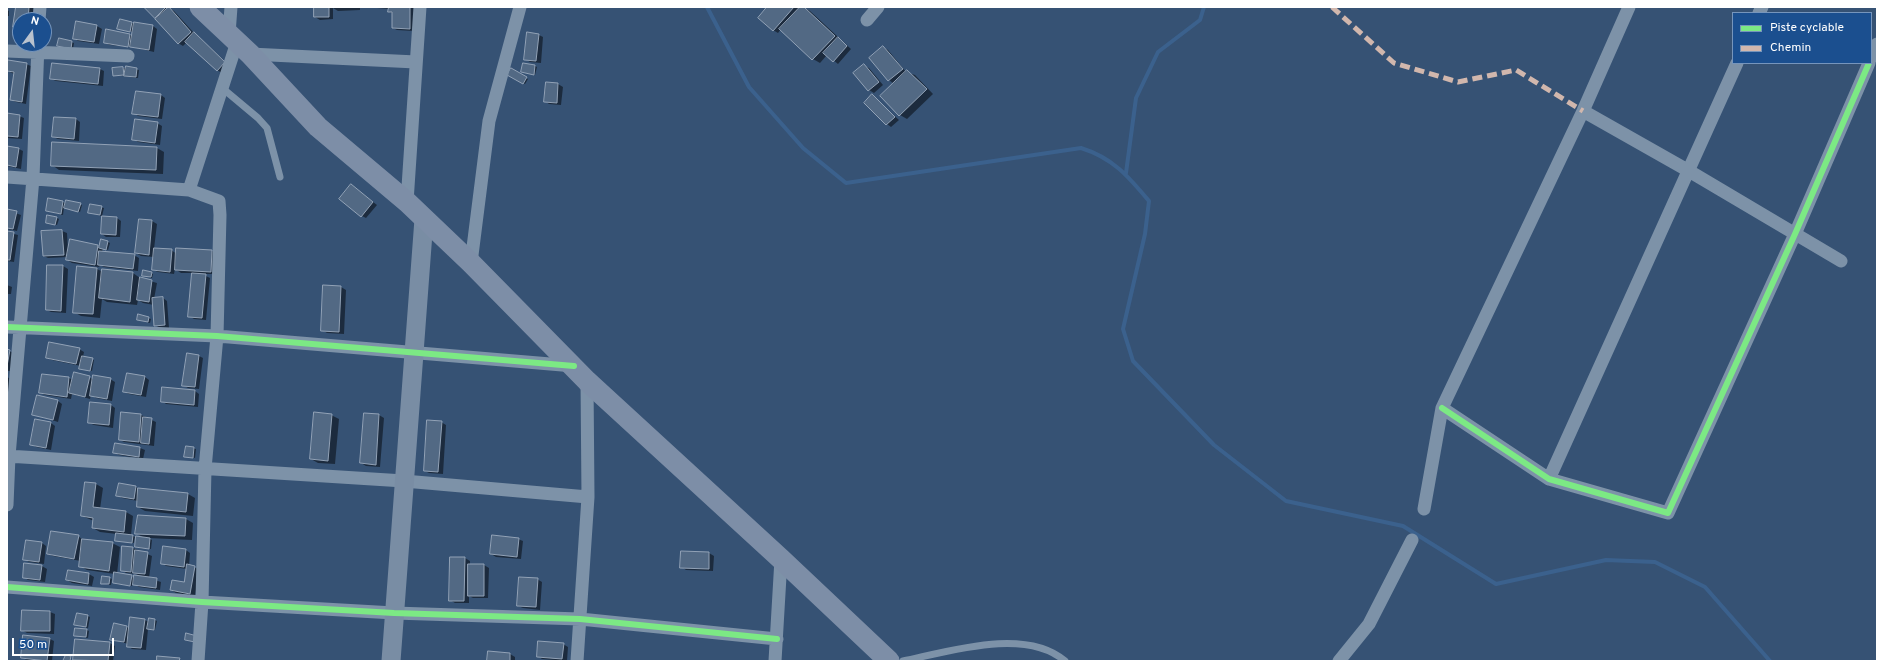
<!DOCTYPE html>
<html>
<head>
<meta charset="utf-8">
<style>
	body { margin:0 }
	#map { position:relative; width:1884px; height:668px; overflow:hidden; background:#365274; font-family:Overpass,sans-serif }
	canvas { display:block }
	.frame { position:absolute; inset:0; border:8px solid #fff; pointer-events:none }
	.legend { position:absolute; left:1732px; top:12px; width:140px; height:52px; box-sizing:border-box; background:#1b4f8f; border:1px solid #7695bc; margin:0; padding:5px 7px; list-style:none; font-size:12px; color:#fff }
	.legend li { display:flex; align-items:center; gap:8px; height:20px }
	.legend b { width:20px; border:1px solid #7695bc }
	.north { position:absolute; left:12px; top:12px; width:40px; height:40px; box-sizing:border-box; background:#1b4f8f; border:1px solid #7695bc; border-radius:50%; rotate:15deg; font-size:11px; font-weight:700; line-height:16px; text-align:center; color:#fff }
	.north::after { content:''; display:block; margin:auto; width:14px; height:18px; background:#b9c2ce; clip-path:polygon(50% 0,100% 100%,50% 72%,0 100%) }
	.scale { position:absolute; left:12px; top:638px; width:102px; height:18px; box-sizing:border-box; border:2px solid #fff; border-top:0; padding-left:5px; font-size:12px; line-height:14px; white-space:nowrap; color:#fff; -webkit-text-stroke:3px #1b4f8f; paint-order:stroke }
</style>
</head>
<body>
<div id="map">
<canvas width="1884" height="668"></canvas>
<div class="frame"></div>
<ul class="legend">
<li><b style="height:5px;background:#7ce984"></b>Piste cyclable</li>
<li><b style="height:5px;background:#d1b7ad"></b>Chemin</li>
</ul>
<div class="north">N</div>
<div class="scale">50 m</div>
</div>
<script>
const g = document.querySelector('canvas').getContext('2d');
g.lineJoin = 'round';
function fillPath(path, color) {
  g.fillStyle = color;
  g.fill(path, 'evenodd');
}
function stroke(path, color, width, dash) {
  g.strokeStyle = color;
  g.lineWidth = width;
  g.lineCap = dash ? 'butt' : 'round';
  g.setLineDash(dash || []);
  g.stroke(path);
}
fillPath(new Path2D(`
	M17,7H34L33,20H20V30L14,27Z
	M146,7H165L167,10L169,8L174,11L194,33L229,65L222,73L217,70L187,42L183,46L178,43Z
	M315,7H360V10L338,11L333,8V19L320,20L315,17Z
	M364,7H415L414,31L397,30L393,28V14L390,12V9Z
	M768,7H803L810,11L851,49L838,64L827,55L820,63L813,59L781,29L778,33L773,30Z
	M7,10L9,11V16H7Z
	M76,23L97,26L102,29L99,44L78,41L74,38Z
	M132,23L153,26L157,29L154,52L133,47L110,45L105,43L130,35L132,36L133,32L121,29Z
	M539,35L543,37L541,63L530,62L525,59Z
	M60,39L74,43L73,49L58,46Z
	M883,47L888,50L906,72L915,75L933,94L907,119L900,115L894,84L889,80Z
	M26,64L31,66L26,104L16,102L11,100L14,74L8,71Z
	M535,66L537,67L535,75L523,72Z
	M864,66L869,68L883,85L874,93L869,90Z
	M123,68L139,70L138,78L114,75L113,69Z
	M100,69L104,71L103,86L56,81L51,79Z
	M511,69L528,79L525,84L508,75Z
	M546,83L558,84L563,87L561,105L549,104L545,101Z
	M161,95L165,98L162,119L138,116L134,113Z
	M872,95L899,120L891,127L887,124Z
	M7,114L19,116L24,118L22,139L7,138Z
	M76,119L80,122L79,141L58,139L53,137Z
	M157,123L162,126L160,145L138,142L133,139Z
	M7,147L19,149L23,151L21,169L7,166Z
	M157,148L164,152L163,174L59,170L52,165Z
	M351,185L377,205L366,218L362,216Z
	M63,202L66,204L82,205L80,212L64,207L63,215L47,211Z
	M91,205L104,208L102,216L91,213Z
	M7,210L21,215L17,231L7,229Z
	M57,218L59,219L57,225L47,223Z
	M117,218L121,221L120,237H106L102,234Z
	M140,220L152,221L157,224L154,249L171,250L177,254L212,251L217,253L215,274H202L210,278L206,320L194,319L189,316L193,273H181L175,269L174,274L158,272L153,270L154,257L141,256L136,253Z
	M62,231L67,233L68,251L71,241L100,247L102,240L108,242L110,243L108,250L103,248L102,252L134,255L139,258L138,271L104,267L100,265L99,267L72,263L67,260L68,257L48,258L44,256L42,232Z
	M7,232L18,235L14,262L7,261Z
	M63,266L68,269L66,313L51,312L47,310Z
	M78,267L97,269L103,272L133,273L140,278L157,283L154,299L163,298L167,301L169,328H160L155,325L154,305L143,303L138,300L137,305L107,302L102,299L100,318L81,316L74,312Z
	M151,273L153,274L152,278L145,276Z
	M7,285L12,287L11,294H7Z
	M324,286L341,287L346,290L344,334L327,333L322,330Z
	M139,315L151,319L150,323L140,320Z
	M79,349L84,352L83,357L94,360L92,371L82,369L81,366L52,360L47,358Z
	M7,350L14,353L11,371H7Z
	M199,356L203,358L199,389L188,388L183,385Z
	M75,373L93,379H110L115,382L112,401L96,398L91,395L90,399L72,394L71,399L45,395L40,393L42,375L69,378L73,380Z
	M7,377L11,379L10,393H7Z
	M145,377L149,380L146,397L129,394L124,392Z
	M195,391L199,394L198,407L166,404L162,401Z
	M58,401L62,404L58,422L33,414Z
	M111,405L115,408L113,428L94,425L89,423Z
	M141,415L156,422L154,446L124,442L120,440Z
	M331,415L339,419L335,464L318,463L311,459Z
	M379,415L384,418L380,467L366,466L361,463Z
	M35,420L51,423L55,426L51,450L36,447L31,444Z
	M441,422L446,425L443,474L429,473L425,471Z
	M186,447L196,449L195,458L185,456Z
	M140,448L145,450L143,459L119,455L114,452Z
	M96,484L103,488L100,509L126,512L133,516L131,535L135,537L134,543L118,541L117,534L100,532L93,528L94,521L82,516Z
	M136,487L140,490L188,494L195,498L193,516L145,511L138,507V501L122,498L117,495Z
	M138,516L186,519L193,523L192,540L148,538L152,540L151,549L138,548L136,547L144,538L136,533Z
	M78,536L83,540L112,543L120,547L117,574L135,578L142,577L136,574L126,573L122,570L133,548L152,556L149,578L161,582L160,590L139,587L132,583V586L116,584L114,583L115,574L87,570L80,566L81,561L53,556L48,554Z
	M518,539L523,541L521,559L496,557L491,554Z
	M42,543L46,546L44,564L29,562L24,559Z
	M186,550L190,553L189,566L199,569L195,596L176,593L171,590L185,583L187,569L166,566L162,563Z
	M709,553L714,556L713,571L686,570L682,567Z
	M465,558L470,561V565H484L489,568L488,598H473L469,596V603H455L450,600Z
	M25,564L42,566L47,569L45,582L28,580L24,577Z
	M69,571L89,574L94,577L92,586L72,583L67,580Z
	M110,578L112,579L111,585L102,583Z
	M537,579L542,582L540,610L523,608L518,606Z
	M23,611L50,612L55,614L54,634L27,633L22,630Z
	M88,616L90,617L88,628L75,625Z
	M145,620L149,622L155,620L157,621L155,630L148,629L146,650L132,649L128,646V644L112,639L127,627L130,629Z
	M87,630L89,631L88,638L75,635Z
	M50,639L54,641L52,661L27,660L22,658Z
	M76,640L110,643L115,646L113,661H77L74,659Z
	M563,644L568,647L567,661L542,659L538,656Z
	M489,652L510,654L515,657V661H488Z`), '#0007');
stroke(new Path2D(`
	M707,7L749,87L803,148L846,183L1081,148C1113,158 1128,176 1149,201L1145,234L1123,329L1133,361L1214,445L1286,501L1403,526L1496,584L1606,560L1655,562L1705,587L1770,661
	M1126,173L1136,98L1158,52L1200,20L1204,7`), '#3b618d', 4);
const building = new Path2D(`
	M16,7H29L28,20H20V28L13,27Z
	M144,7H164L165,8L155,18Z
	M169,7L191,32L178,44L155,19Z
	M314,7H329V17H314Z
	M389,7H410V29L392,28V12H388Z
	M767,7H794L773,31L758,18Z
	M800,7H804L835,36L812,60L779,29Z
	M120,19L132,22L130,32L117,29Z
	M76,21L97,25L94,42L73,39Z
	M134,22L153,25L149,50L130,47Z
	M106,29L130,34L128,47L104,43Z
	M194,32L225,62L217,71L185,42Z
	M527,32L539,34L536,61L524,60Z
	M838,37L847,46L833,62L823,53Z
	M59,38L72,41L71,49L57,46Z
	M883,46L903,69L888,81L869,58Z
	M8,60L27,63L22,102L10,100L14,72L7,71Z
	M52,63L100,68L98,84L50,79Z
	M523,63L535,65L534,75L521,72Z
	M864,64L879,82L868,91L853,73Z
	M126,66L137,68L136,77L124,76Z
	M123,67L124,75L113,76L112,68Z
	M511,68L527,77L523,84L507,75Z
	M907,70L927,89L899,116L880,96Z
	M546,82L558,83L557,103L544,102Z
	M136,91L161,94L158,117L132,114Z
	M872,94L895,117L886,125L864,103Z
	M7,113L20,115L18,137L7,136Z
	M54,117L76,118L74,139L52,137Z
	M135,119L158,122L155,143L132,140Z
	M52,142L157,147L156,170L51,166Z
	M7,146L19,148L16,167L7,165Z
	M351,184L373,202L361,217L339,199Z
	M48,198L63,201L61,214L46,211Z
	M66,200L81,203L78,212L64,208Z
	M90,204L102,206L100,215L88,213Z
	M7,209L17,211L13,229L7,228Z
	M47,215L57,217L55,225L46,223Z
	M102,216L117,217L116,235L101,234Z
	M139,219L152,220L149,255L135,253Z
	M62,230L64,255L43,256L41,231Z
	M7,231L14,232L10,260H7Z
	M70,239L98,245L95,265L66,260Z
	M101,239L108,241L106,250L99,248Z
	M154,248L172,249L170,272L152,270Z
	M176,248L212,250L211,272L175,270Z
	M99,251L135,254L133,269L98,265Z
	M47,265H63L61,311L46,310Z
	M77,266L97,268L93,314L73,313Z
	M102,269L133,272L130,302L99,298Z
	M143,270L152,272L151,277L142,276Z
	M192,273L206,274L202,318L188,317Z
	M140,277L152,280L149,302L137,300Z
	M323,285L341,286L339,332L321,331Z
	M163,297L165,325L154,326L152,298Z
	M138,314L149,317L148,322L137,320Z
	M49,342L80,348L76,364L46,358Z
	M7,349L10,350L7,366Z
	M187,353L199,355L195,387L182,386Z
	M82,356L93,358L90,371L79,369Z
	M74,372L90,376L85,397L69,393Z
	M127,373L145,376L141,395L123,392Z
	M42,374L69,377L67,397L39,393Z
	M93,375L111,378L107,399L90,396Z
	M162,387L195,390L194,405L161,402Z
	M37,395L58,400L53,420L32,415Z
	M90,402L111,404L109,425L88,423Z
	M121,412L141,414L139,442L119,440Z
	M314,412L332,414L328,461L310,459Z
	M364,413L379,414L376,465L360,463Z
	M143,417L152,418L149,444L141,443Z
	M35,419L51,422L46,448L30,445Z
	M427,420L442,421L438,472L424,471Z
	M115,443L140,447L139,457L113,453Z
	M186,446L194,447L193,458L184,457Z
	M85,482L96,483L93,507L126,511L124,532L92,528L93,518L81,516Z
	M119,483L136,486L134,499L116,496Z
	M138,488L188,493L186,512L137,507Z
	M138,515L186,518L185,536L135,534Z
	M51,531L79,535L74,559L47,554Z
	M116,533L133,535L132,543L115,541Z
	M492,535L519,538L517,557L490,554Z
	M136,536L150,538L149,549L135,547Z
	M82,539L113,542L109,571L79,567Z
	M26,540L42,542L39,562L23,560Z
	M122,546L133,547L131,572L121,571Z
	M163,546L186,549L184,567L161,564Z
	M135,550L148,552L145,574L133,573Z
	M681,551L709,552V569L680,568Z
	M450,557H465L464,601H449Z
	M24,563L42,565L40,580L23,578Z
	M187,564L195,566L190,594L170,590L172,580L184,582Z
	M468,564H484V596H468Z
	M68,570L89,573L88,584L66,580Z
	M114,572L132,575L130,586L113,583Z
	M134,575L157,578L156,588L133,585Z
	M102,576L110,577L109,584H101Z
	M519,577L538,578L536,607L517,606Z
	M22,610L50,611V631H21Z
	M77,613L88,615L86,627L74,625Z
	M130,617L145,619L141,648L127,647Z
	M149,618L155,619L154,630L147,629Z
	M114,623L127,626L124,642L110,640Z
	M75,628L87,629L86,637L74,636Z
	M186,633L197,636L195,642L185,640Z
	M23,635L50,638L47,661L21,658Z
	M75,639L110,642L108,661L73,660Z
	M538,641L564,643L562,659L537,657Z
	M488,651L510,653V661H487Z
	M66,655L71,656L70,661H63Z
	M157,656L180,658L179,661H157Z`);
fillPath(building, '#526984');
stroke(building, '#92a2b6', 1);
stroke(new Path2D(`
	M221,87L258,118L267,128L280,177
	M903,661C950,651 1026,627 1065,661`), '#7d92a8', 7);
stroke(new Path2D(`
	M1759,13L1762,7
	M39,20L40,7
	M867,20L878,7
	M229,34L231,7
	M7,51L128,56
	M250,54L416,62
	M1871,58L1877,44
	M1583,111L1689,171L1841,261
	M7,177L189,190L237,42
	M189,190L219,201L220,215L217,336L205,469L202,602L198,661
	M407,202L420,7
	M471,263L489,121L520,7
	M7,327L217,336L574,366
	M1442,408L1549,479L1668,513L1795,234L1869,63
	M7,456L404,481L588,497
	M1549,479L1737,63
	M7,505L9,456L33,178L38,44
	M1424,509L1442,408L1583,111L1629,7
	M7,587L202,602L394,613L580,619L777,639
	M577,661L588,497L587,381
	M775,661L781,559
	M1339,661L1369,624L1412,540`), '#7d92a8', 13);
stroke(new Path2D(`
	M391,661L424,219`), '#798da4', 19);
stroke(new Path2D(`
	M200,7L250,54L318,127L407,202L471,263L587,381L781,559L889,661`), '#7d8ea7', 21);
stroke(new Path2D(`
	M1332,7L1394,63L1458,82L1516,70L1583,111`), '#d1b7ad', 5, [10, 5]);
stroke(new Path2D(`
	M7,327L217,336L574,366
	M1442,408L1549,479L1668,513L1795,234L1869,63
	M7,587L202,602L394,613L580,619L777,639`), '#7ce984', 6);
</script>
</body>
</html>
